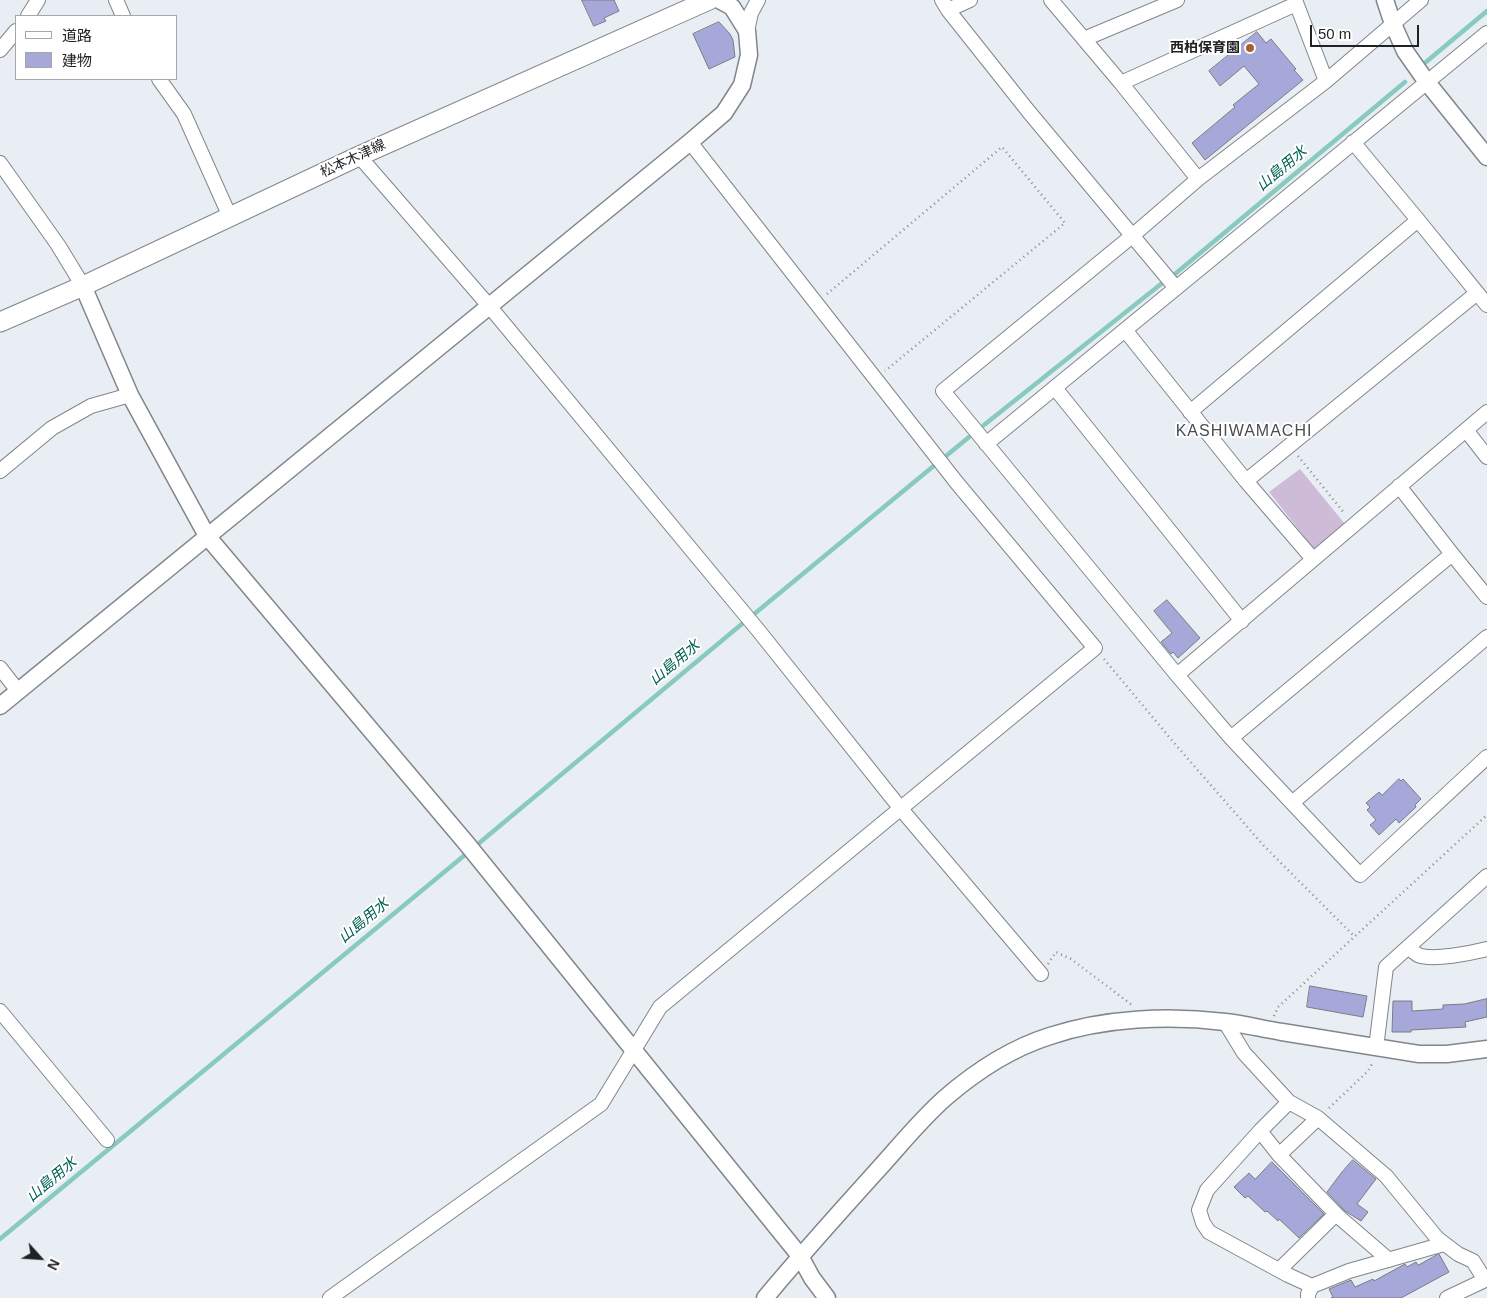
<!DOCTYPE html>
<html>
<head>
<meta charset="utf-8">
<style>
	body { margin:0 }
	#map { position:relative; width:1487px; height:1298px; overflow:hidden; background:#e9eef4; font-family:Helvetica,"Noto Sans JP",sans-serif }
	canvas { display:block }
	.legend { position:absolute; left:15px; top:15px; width:162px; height:65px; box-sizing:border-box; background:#fff; border:1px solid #a5a6a7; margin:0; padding:6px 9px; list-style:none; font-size:15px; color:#1f2123 }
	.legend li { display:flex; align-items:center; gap:10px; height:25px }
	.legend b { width:25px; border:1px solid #a5a6a7 }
	.north { position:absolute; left:15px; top:1233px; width:50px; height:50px; -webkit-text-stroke:4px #fff; paint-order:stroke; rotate:116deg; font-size:14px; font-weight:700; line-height:20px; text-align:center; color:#1f2123 }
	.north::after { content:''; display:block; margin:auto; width:18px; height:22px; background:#1f2123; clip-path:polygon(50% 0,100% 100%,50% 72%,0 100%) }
	.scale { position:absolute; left:1310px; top:25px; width:109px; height:22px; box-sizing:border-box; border:2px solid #1f2123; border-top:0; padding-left:6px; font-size:15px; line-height:18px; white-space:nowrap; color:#1f2123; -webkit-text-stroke:4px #fff; paint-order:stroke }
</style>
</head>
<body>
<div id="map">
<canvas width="1487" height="1298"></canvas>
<ul class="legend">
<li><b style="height:6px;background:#fff"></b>道路</li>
<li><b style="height:14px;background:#a5a8d8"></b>建物</li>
</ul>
<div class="north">N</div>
<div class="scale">50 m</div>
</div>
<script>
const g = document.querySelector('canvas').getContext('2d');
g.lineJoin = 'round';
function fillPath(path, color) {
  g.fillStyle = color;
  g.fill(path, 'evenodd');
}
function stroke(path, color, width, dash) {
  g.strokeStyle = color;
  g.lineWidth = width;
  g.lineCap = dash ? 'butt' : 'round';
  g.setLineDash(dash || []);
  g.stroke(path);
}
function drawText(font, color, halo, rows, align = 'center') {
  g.font = font + ' Helvetica,"Noto Sans JP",sans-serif';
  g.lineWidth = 4;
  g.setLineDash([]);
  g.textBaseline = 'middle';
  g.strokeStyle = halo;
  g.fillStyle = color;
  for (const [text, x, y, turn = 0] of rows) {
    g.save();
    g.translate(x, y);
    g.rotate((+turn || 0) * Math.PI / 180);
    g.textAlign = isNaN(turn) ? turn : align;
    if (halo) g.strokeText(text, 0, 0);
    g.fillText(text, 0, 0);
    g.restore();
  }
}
fillPath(new Path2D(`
	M1300,469L1345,524L1314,549L1269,492Z`), '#cebbd7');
stroke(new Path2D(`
	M1426,62L1487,11
	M1175,274L1405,82
	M984,425L1161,284
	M946,456L969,437
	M753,615L936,464
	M0,1239L460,859L743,623`), '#89cabf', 4.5);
const building = new Path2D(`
	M582,0H614L619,11L604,18L606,21L594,26Z
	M719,22L730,34L733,40L735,57L709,69L693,34Z
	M1257,32L1266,43L1271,39L1296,69L1294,70L1303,80L1205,160L1192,143L1235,107L1233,105L1259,84L1244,66L1220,86L1209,71Z
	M1167,600L1200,638L1178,658L1173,652L1171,654L1161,642L1172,633L1154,611Z
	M1399,779L1401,781L1403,779L1421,799L1415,805L1416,807L1399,823L1396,819L1379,835L1370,825L1376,820L1367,810L1370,807L1366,803L1379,792L1382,795Z
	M1310,986L1367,996L1363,1017L1307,1007Z
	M1487,999V1017L1465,1022L1466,1027L1411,1030V1032H1392L1393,1001H1412V1011L1443,1009V1005L1464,1004Z
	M1353,1160L1376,1179L1357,1204L1368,1212L1361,1221L1345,1211L1327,1192L1342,1172Z
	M1272,1162L1324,1214L1299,1238L1279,1219L1278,1221L1267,1211L1265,1212L1248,1196L1245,1198L1234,1187L1249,1173L1255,1179Z
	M1439,1254L1449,1272L1401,1298H1331L1333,1297L1329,1289L1351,1280L1355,1287L1373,1279L1374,1281L1405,1264L1407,1267L1416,1262L1418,1265Z`);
fillPath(building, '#a5a8d8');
stroke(building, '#7b7c82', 1);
const minor = new Path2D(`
	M116,0L123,16
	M942,0L948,10L1029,112L1176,288
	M1051,0L1121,83L1198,179
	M1295,0L1326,81
	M1421,0L1326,81L1198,179L1132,236L943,391L1177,675L1231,738L1360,875L1487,757
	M948,10L970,0
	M28,16L38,0
	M747,31L751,13L758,0
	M1084,39L1177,0
	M0,50L16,31
	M159,79L184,114L230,217
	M1121,83L1296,4
	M1353,142L1418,220L1487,305
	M359,156L490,307L758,630L901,809L1041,974
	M0,163L58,245L83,286
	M1125,330L1246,481L1313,559
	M1055,388L1242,621
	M1190,412L1418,220
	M1466,430L1487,457
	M986,444L1487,33
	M0,471L52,428L91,406L130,395
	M1246,481L1477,293
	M1399,486L1452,554L1487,597
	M0,668L18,691
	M1177,675L1487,412
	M1231,738L1452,554
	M1292,803L1487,637
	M1408,947C1411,950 1415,953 1418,955C1433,961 1471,953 1487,949
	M0,1011L107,1140
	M1225,1022L1244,1053L1289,1102L1318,1118L1386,1176L1437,1238L1458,1254L1473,1261L1485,1280L1447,1298
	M1376,1048L1386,967L1487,876
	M1289,1102L1260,1131L1207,1190L1199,1210L1203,1223L1209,1232L1288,1275L1312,1286L1308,1294V1298
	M1260,1131L1279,1155L1339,1217L1389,1260
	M1279,1155L1318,1118
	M1279,1270L1336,1214
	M1312,1286L1349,1271L1444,1244
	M330,1298L601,1104L660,1007L1095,648L957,483L690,142`);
const tertiary = new Path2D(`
	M1385,0L1393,24L1405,51L1426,81L1487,157
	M83,286L130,395L207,536L467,844L800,1256L812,1278L827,1298
	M0,706L690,142L724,113L742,85L749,55L747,31L732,7L719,0
	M765,1298C800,1256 837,1215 874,1174C897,1149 919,1121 945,1098C975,1072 1012,1048 1050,1036C1104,1018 1169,1015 1225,1022C1244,1024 1263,1029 1282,1032C1327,1039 1373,1047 1419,1054H1447L1487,1049`);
const secondary = new Path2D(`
	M0,322L83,286L359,156L709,0`);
stroke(minor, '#81868b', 16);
stroke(tertiary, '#81868b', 19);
stroke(secondary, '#81868b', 21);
stroke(new Path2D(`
	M827,294L1002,147L1065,223L885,371
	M1298,456L1345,514
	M1104,659L1175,744L1264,846L1354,936
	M1048,964L1056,952L1071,959L1132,1005
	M1274,1016L1278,1007L1487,815
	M1329,1108L1368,1071L1373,1062`), '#878b8f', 2.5, [1, 4]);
stroke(minor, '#fff', 14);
stroke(tertiary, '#fff', 16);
stroke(secondary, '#fff', 19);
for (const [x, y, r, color] of [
	[1250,48,5,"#a46131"]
]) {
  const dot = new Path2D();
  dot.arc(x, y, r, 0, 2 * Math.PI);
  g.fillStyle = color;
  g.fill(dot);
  stroke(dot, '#fff', 2);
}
drawText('bold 14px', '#1f2123', '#fff', [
	["西柏保育園",1240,48]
], 'right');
drawText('14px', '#1f2123', '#fff', [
	["松本木津線",353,159,-25]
]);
drawText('italic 15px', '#005f55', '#fff', [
	["山島用水",1282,169,-40],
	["山島用水",675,663,-40],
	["山島用水",364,921,-40],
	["山島用水",52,1180,-40]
]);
g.letterSpacing = '1px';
drawText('16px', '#484d51', '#fff', [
	["KASHIWAMACHI",1244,432]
]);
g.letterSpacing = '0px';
</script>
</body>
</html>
